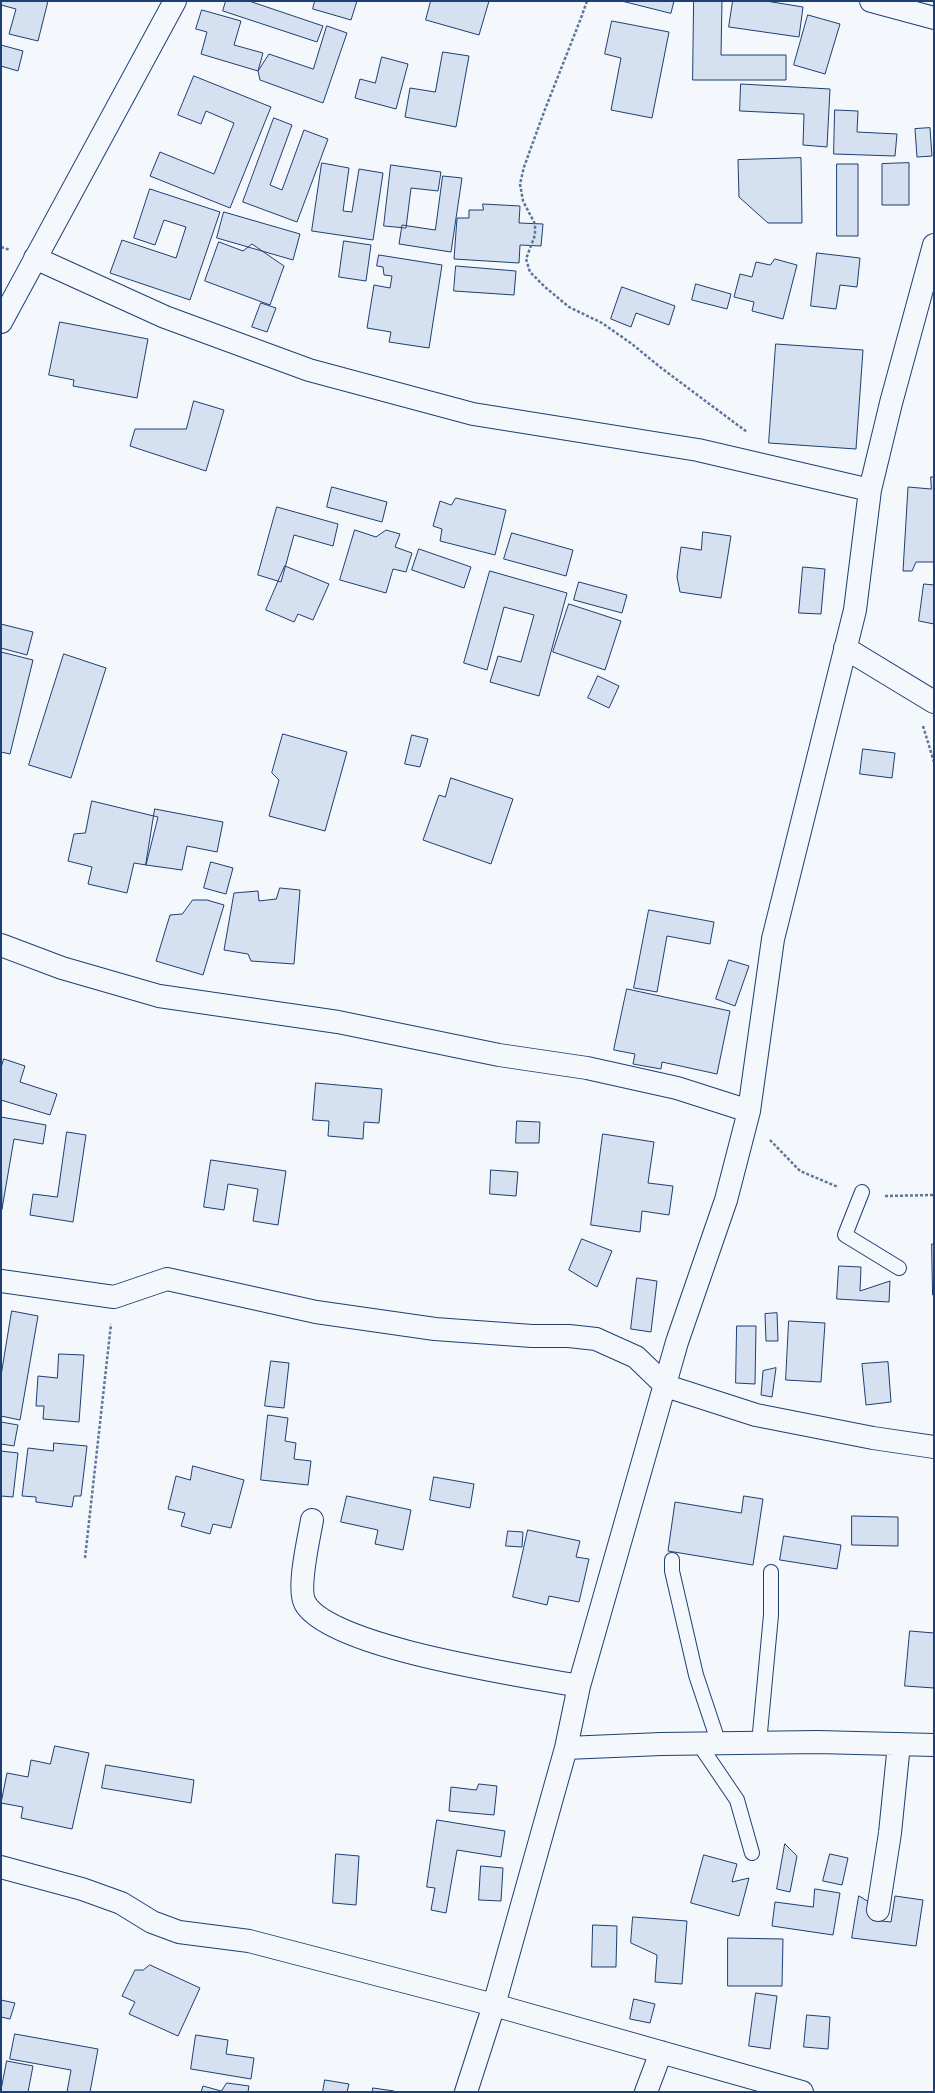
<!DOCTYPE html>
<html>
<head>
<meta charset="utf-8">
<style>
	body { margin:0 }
	#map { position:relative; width:935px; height:2093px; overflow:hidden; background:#f4f7fb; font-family:Barlow,sans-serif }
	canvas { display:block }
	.frame { position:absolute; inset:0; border:2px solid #1d3f73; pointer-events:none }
</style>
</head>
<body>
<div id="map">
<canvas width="935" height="2093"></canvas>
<div class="frame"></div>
</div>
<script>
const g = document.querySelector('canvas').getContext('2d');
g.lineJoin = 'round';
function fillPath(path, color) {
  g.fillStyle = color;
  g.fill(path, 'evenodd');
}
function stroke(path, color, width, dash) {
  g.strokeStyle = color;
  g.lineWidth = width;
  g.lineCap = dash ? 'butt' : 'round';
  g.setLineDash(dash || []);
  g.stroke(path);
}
const building = new Path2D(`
	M1,1H48L38,41L9,34L16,9L1,5Z
	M226,1H249L323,26L317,42L223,11Z
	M315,1H357L351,20L313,9Z
	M431,1H489L479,35L426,20Z
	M622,1H674L671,13Z
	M694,1H722L721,55H786V80H693Z
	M733,1H766L803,7L799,37L729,27Z
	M202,10L241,21L234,45L263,53L258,71L201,54L207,32L196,29Z
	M808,15L840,24L825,74L794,65Z
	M612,21L669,32L652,118L611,110L621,58L605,54Z
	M327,26L347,33L323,103L260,80L258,71L269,54L313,69Z
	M1,45L23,51L18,71L1,66Z
	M443,52L469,56L456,127L405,117L410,88L435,92Z
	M382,57L408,64L396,109L355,98L360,79L375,83Z
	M194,76L271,107L230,208L150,176L160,152L214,174L234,123L206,111L201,124L178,115Z
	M741,84L830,89L827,147L803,145L804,114L740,111Z
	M835,110L858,111L857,132L897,134L895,156L834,154Z
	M274,118L292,125L270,185L282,190L304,130L328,139L297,222L243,202Z
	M930,128L932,156L917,157L915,129Z
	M801,158L802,223H768L739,197L738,160Z
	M322,163L349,168L343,211L352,212L359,169L383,173L373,240L312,231Z
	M909,163V205H882V164Z
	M837,164H858V236H837Z
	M391,165L441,172L438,191L411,188L406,228L384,226Z
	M443,176L462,178L451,252L399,244L402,225L435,230Z
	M150,189L220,212L190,300L110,273L122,240L176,258L186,227L164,220L155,245L134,238Z
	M483,204L520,206L519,223L543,224L541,246L520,245L519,263L454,259L457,218H469V210H483Z
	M224,212L300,234L293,260L217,238Z
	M344,241L371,245L366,281L339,277Z
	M219,242L243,251L252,244L284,266L270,305L205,281Z
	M817,253L860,258L857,287L840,285L836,309L811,306Z
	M379,255L442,265L429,348L389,342L391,332L367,328L374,285L390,288L392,276L384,275L383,267L377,266Z
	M775,259L797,265L783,319L752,311L754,302L734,297L740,274L752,277L756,262L770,265Z
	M456,266L516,271L514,295L454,291Z
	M696,284L731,294L727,309L692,300Z
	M622,287L675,306L669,325L636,313L631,327L611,319Z
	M261,303L276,308L267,332L252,327Z
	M60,322L148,339L137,398L73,386L74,380L49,375Z
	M776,344L863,350L856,449L769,443Z
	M194,401L224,410L206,471L130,446L135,429H186Z
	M931,477H934V562H916L912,571H903L908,487L931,489Z
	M332,487L387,502L382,522L327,507Z
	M456,498L506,510L495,555L440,541L442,529L433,526L440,501L451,505Z
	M277,507L338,524L333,546L294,535L281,582L258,575Z
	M355,530L376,537L386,530L400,534L395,547L412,553L406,572L393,569L386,593L340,580Z
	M703,532L731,536L721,598L680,592L677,577L681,547L701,550Z
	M512,533L573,550L566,576L504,559Z
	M419,549L471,567L464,588L412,570Z
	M285,566L329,584L313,620L298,614L294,622L266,610Z
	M803,567L825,569L821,614L799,613Z
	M490,571L567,593L539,696L490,682L498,656L521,662L534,615L504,607L487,670L464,663Z
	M579,582L627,595L622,613L574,600Z
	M924,584L934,585V624L919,621Z
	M569,604L621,621L605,670L553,652Z
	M1,624L33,632L27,655L1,648Z
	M1,652L33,660L10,754L1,752Z
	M64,654L106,668L71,778L29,765Z
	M598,676L619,686L609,708L588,698Z
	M283,734L347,752L325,831L269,816L279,780L272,773Z
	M412,735L428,739L420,767L405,764Z
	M863,749L895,753L892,778L860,774Z
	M451,778L513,799L491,864L423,840L439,795L445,797Z
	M92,801L158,817L146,865L134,863L127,893L88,884L92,867L68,861L74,834L85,833Z
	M155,809L223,822L217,852L187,846L182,870L146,865Z
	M211,862L233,868L226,894L204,888Z
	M280,888L300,890L294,964L251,961L248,954L224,950L234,893L258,891L259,901L276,899Z
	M193,900H207L224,905L203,975L156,961L170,915L182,914Z
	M649,910L714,922L710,944L667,936L657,992L634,988Z
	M729,960L749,966L735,1006L716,999Z
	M627,989L730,1011L717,1074L662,1062L661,1069L633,1064L635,1054L614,1050Z
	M4,1059L25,1066L20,1082L57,1094L50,1115L1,1100V1068Z
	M316,1083L382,1089L379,1123L364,1122L363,1139L328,1136L329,1121L313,1120Z
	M1,1117L46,1125L43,1144L14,1139L2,1209Z
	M517,1121L540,1122L539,1143H516Z
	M67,1132L86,1135L73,1222L30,1215L33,1194L57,1197Z
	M603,1134L654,1142L648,1183L673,1186L669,1215L642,1211L640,1232L591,1225Z
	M211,1160L286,1171L278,1225L253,1221L258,1189L228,1184L224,1210L204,1207Z
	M491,1170L518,1172L516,1196L490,1194Z
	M582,1239L612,1251L597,1287L569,1270Z
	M932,1244H934V1295H933Z
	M839,1266L861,1267L860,1291L890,1281L889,1302L837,1299Z
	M637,1278L657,1281L651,1332L631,1329Z
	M12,1311L38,1316L20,1420L1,1416V1376Z
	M777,1313L778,1341H766L765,1314Z
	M789,1321L825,1323L821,1382L786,1380Z
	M737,1326H756L755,1384L736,1383Z
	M59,1354L84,1355L79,1422L43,1419L44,1406H36L38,1376L57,1378Z
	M271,1361L289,1363L284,1408L265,1406Z
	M888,1362L891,1402L866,1405L862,1364Z
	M776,1368L772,1397L761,1395L763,1371Z
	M268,1415L288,1418L285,1441L296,1443L294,1459L311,1461L308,1485L261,1480Z
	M1,1422L18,1425L14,1446L1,1444Z
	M54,1443L87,1446L81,1496H74L72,1507L36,1502V1497L22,1496L28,1448L53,1451Z
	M1,1451L18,1453L13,1497L1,1496Z
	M193,1466L244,1480L231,1528L213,1524L210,1534L181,1526L185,1513L168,1509L176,1476L190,1480Z
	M434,1477L474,1484L470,1508L430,1500Z
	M347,1496L411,1510L403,1550L375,1544L378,1530L341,1522Z
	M744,1496L763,1499L753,1565L668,1551L675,1502L741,1513Z
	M852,1516L898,1517V1546L852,1545Z
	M528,1530L580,1541L576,1557L589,1559L579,1602L549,1596L547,1605L513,1597Z
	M508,1531L523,1532L522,1547L506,1546Z
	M784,1536L841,1545L837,1569L780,1560Z
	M910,1631L934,1633V1688L905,1686Z
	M55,1746L89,1753L72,1829L21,1818L23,1807L1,1803L7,1773L28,1777L31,1760L50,1764Z
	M106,1765L194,1780L191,1803L102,1788Z
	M479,1784L497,1786L494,1815L449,1811L451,1787L476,1790Z
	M437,1820L505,1831L501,1857L457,1850L446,1913L431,1910L435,1888L427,1887Z
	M785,1844L797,1856L790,1892L777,1889Z
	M336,1854L359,1856L356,1905L333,1903Z
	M830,1854L848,1858L842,1885L823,1881Z
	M704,1855L737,1864L732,1882L749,1878L739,1916L691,1903Z
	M481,1866L503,1868L501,1901L479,1900Z
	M815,1889L840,1893L833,1935L772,1926L775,1902L813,1907Z
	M859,1896L869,1902L872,1920L891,1922L895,1896L923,1900L916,1946L852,1938Z
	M633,1917L687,1921L682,1984L655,1982L657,1955L631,1943Z
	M593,1925L617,1926L616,1967H592Z
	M728,1938L783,1939L782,1986H728Z
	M150,1965L200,1988L178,2036L129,2014L135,2002L122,1996L135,1970H143Z
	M756,1993L777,1996L770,2049L749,2046Z
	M634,1999L655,2004L650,2023L630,2019Z
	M1,2000L15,2003L10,2019L1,2017Z
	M807,2015L830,2017L828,2049L804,2047Z
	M15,2034L98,2049L90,2092H67L71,2070L10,2059Z
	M196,2035L228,2040L226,2054L254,2058L251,2079L191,2069Z
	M7,2061L33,2066L28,2092H1Z
	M325,2080L349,2084L347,2092H323Z
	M227,2083L249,2086L248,2092H201L203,2086L221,2091Z
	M373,2088L394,2091V2092H373Z`);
fillPath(building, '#d5e0f0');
stroke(building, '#1d3f73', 1);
const service = new Path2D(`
	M862,1192L845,1235L899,1268
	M672,1560V1571L696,1675L719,1744
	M759,1743L771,1615V1572
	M699,1744L737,1800L752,1853`);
const minor = new Path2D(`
	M871,1L934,18
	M35,258L165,317L309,370L473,414L698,450L870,490
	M1,322L175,1
	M845,648L934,702
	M1,945L62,968L159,996L338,1022L499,1055L587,1068L677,1088L749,1111
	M1,1281L114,1297L167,1279L316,1312L435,1329L532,1336H569L596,1339L636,1357L666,1386L756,1415L873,1438L934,1447
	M312,1520C309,1538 297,1588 305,1603C329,1648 527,1676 579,1686
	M566,1748L661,1744L818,1742L934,1745
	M1,1867L82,1889L121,1903L152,1922L179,1932L249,1941L494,2005L802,2092
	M878,1910L890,1833L899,1744
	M466,2092L494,2005L566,1748L579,1686L677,1342L726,1200L749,1111L773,939L855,610L870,490L891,403L934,245
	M646,2092L661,2052`);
stroke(service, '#1d3f73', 16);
stroke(minor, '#1d3f73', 24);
stroke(new Path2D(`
	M587,1L581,18L544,112L524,167L520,184L523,201L535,224V235L526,259L530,272L545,287L569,307L602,323L632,344L660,367L747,432
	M1,247L10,250
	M923,726L934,762
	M770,1140L800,1171L838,1187
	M885,1196L934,1195
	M85,1558L111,1324`), '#5e769c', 2.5, [3, 2]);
stroke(service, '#f4f7fb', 14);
stroke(minor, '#f4f7fb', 22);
</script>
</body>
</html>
